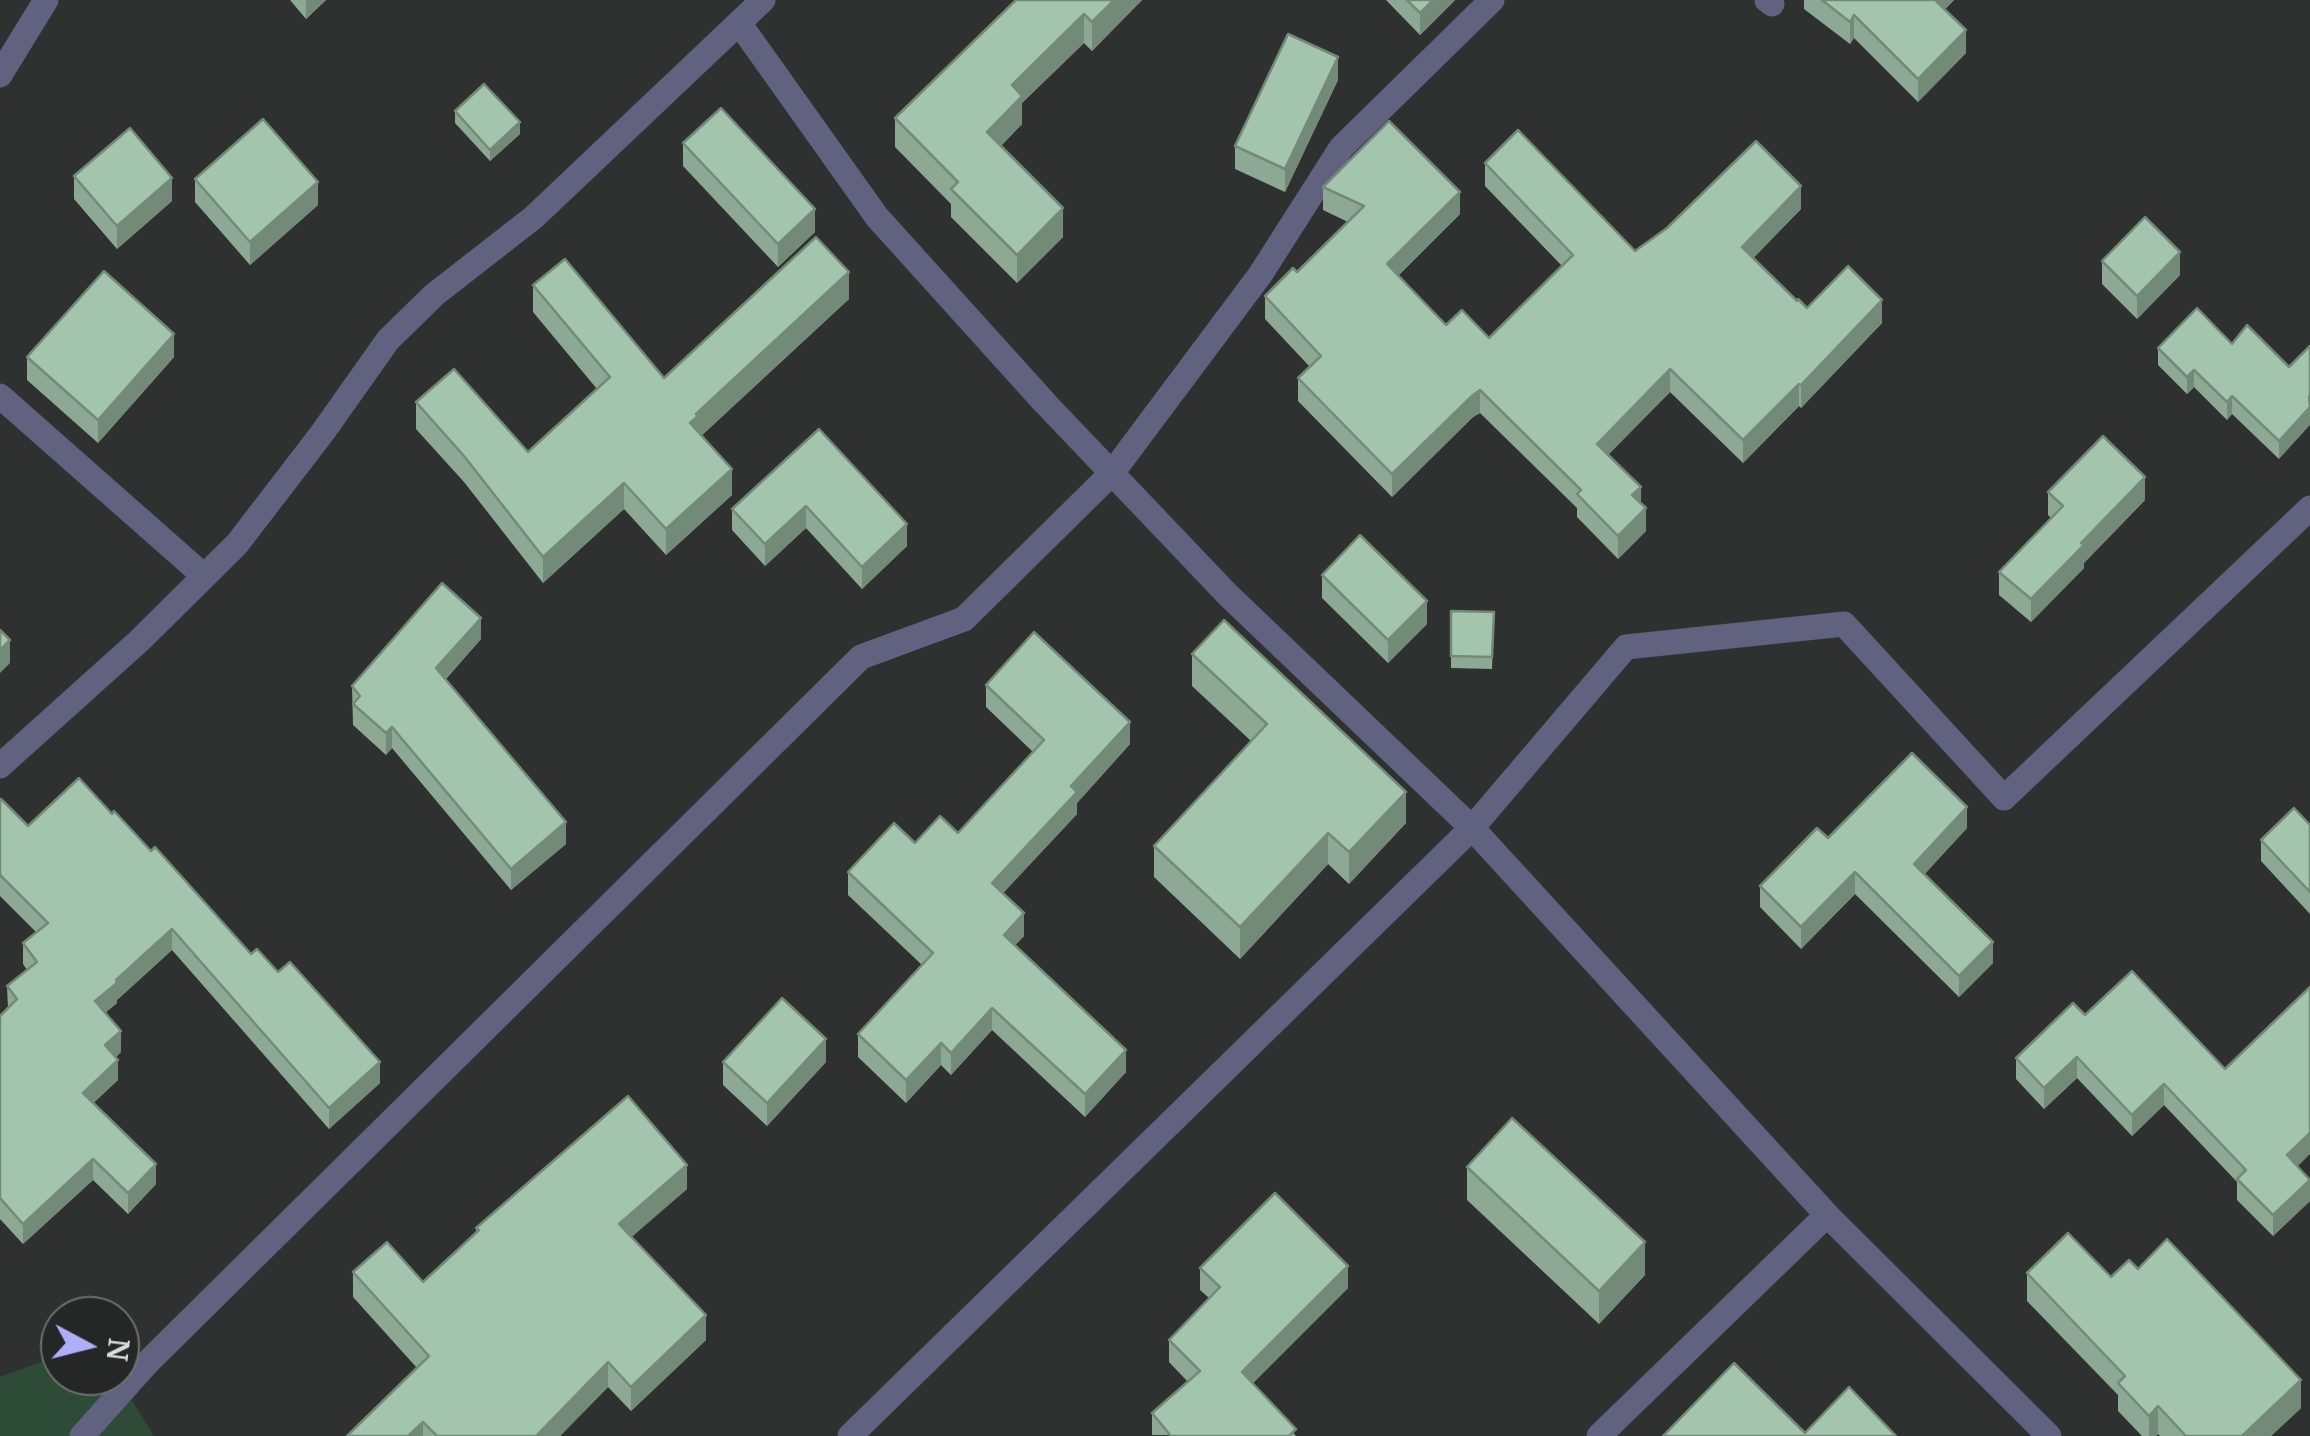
<!DOCTYPE html>
<html>
<head>
<meta charset="utf-8">
<style>
	body { margin:0 }
	#map { position:relative; width:2310px; height:1436px; overflow:hidden; background:#2e312f; font-family:Merriweather,serif }
	canvas { display:block }
	.north { position:absolute; left:40px; top:1296px; width:100px; height:100px; box-sizing:border-box; background:#242725; border:2px solid #6d706e; border-radius:50%; rotate:97deg; font-size:28px; font-weight:700; line-height:40px; text-align:center; color:#dbdddb }
	.north::after { content:''; display:block; margin:auto; width:35px; height:45px; background:#b0aefa; clip-path:polygon(50% 0,100% 100%,50% 72%,0 100%) }
</style>
</head>
<body>
<div id="map">
<canvas width="2310" height="1436"></canvas>
<div class="north">N</div>
</div>
<script>
const g = document.querySelector('canvas').getContext('2d');
g.lineJoin = 'round';
function fillPath(path, color) {
  g.fillStyle = color;
  g.fill(path, 'evenodd');
}
function stroke(path, color, width, dash) {
  g.strokeStyle = color;
  g.lineWidth = width;
  g.lineCap = dash ? 'butt' : 'round';
  g.setLineDash(dash || []);
  g.stroke(path);
}
fillPath(new Path2D(`
	M51,1358L60,1360V1376H117L154,1436H0V1377Z`), '#2e4b38');
stroke(new Path2D(`
	M1767,0L1772,4
	M739,23L877,217L1045,403L1228,595L1472,828L1827,1215L2049,1436
	M0,75L46,0
	M0,396L204,576
	M0,766L139,641L237,544L323,432L388,340L434,295L534,217L763,0
	M82,1436L148,1362L861,657L964,619L1112,473L1260,275L1341,148L1492,0
	M850,1436L1472,828L1626,647L1844,624L2004,798L2310,508
	M1599,1436L1827,1215`), '#616180', 25);
fillPath(new Path2D(`
	M290,0H326L306,19Z
	M1016,0H1142L1092,51L1084,43L1022,103V124L1001,146L1063,237L1017,283L951,217V204L895,147V118Z
	M1386,0H1455L1420,35Z
	M1804,0H1954L1945,9L1966,53L1918,102L1854,38L1850,44L1804,9Z
	M1338,80L1285,192L1235,169V146Z
	M455,111L520,134L490,161L455,123Z
	M683,143L815,232L778,267L683,166Z
	M1485,163L1635,251L1801,209L1753,258L1797,301L1807,308L1882,323L1801,408L1799,406L1743,463L1670,392L1608,455L1641,503L1646,531L1618,559L1577,517V508L1480,413L1473,417L1392,497L1298,401V378L1310,367L1265,319V296L1297,272L1348,222L1323,210V187L1460,214L1399,275L1446,325L1489,338L1562,266L1485,186Z
	M74,176L172,201L117,249L74,199Z
	M195,179L318,205L250,265L195,202Z
	M2102,261L2180,275L2137,319L2102,284Z
	M533,285L664,378L849,299L701,436L732,495L666,555L624,509L543,583L464,482L416,429V402L528,452L597,389L533,312Z
	M2232,344L2289,367L2279,459L2232,414L2227,420L2194,387L2187,394L2158,365V348Z
	M27,357H174L98,443L27,380Z
	M819,429L907,546L862,589L806,528L765,566L732,530V509Z
	M2048,492L2145,500L2084,563V568L2031,622L1999,595V572L2051,518L2048,515Z
	M1322,575L1427,624L1388,663L1322,598Z
	M1494,612L1492,669L1451,668V656Z
	M481,639L446,679L566,844L511,890L392,748L386,755L353,725L352,686Z
	M1192,654L1406,823L1349,884L1328,864L1240,959L1154,877V846L1251,741L1192,686Z
	M986,685L1130,744L1077,803V814L1003,893L1024,936L1015,945L1126,1072L1085,1117L992,1030L951,1075L941,1065L906,1103L858,1057V1034L922,965L848,895V872L915,843L958,833L1033,752L986,707Z
	M0,800L28,826L112,814L151,851L251,954L380,1083L329,1129L172,950L117,1000V1003L105,1013L121,1052L116,1057L118,1080L93,1103L156,1184L128,1214L93,1180L23,1244L0,1219V1016L8,1008L7,986L27,970L23,964V943L36,932L0,896Z
	M2310,825V914L2261,861V840Z
	M1967,828L1924,874L1993,963L1959,997L1855,894L1801,949L1760,907V886L1828,838Z
	M2085,1015L2297,1167L2310,1180V1201L2273,1236L2237,1200V1182L2164,1105L2132,1136L2077,1078L2044,1109L2016,1079V1058Z
	M723,1062H826L767,1126L723,1085Z
	M1467,1167L1645,1275L1599,1324L1467,1200Z
	M687,1189L631,1237L706,1340L631,1411L608,1387L560,1436H347L417,1368L353,1297V1272L423,1282L476,1232V1228Z
	M1200,1268L1348,1288L1253,1383L1296,1436L1152,1435V1413L1188,1382L1169,1362V1340L1209,1298L1200,1290Z
	M2138,1269L2301,1408L2271,1436H2160L2158,1434L2156,1436H2142L2118,1411V1395L2027,1301V1273L2111,1277Z`), '#8da995');
fillPath(new Path2D(`
	M306,0H326L306,19Z
	M1114,0H1142L1092,51V22Z
	M1433,0H1455L1420,35V13Z
	M1933,0H1954L1933,21Z
	M1084,14V43L1022,103V124L987,160V132L1012,85Z
	M1854,15V38L1850,44V22Z
	M1966,30V53L1918,102V79Z
	M1338,57V80L1285,192V169Z
	M520,122V134L490,161V150Z
	M172,178V201L117,249V226Z
	M318,182V205L250,265V242Z
	M1801,186V209L1742,270V247Z
	M1460,192V214L1387,286V264Z
	M1063,208V237L1017,283V255Z
	M815,209V232L778,267V244Z
	M2180,252V275L2137,319V296Z
	M849,272V299L698,439L690,423L696,414Z
	M1882,300V323L1801,408V385Z
	M174,334V357L98,443V420Z
	M1670,369V392L1597,466V444Z
	M2194,370V387L2187,394V377Z
	M1799,384V406L1743,463V440Z
	M1480,390V413L1473,417L1392,497V474L1473,395Z
	M2232,396V414L2227,420V402Z
	M2310,396V425L2279,459V441Z
	M732,469V495L666,555V529Z
	M2145,477V500L2084,563V568L2031,622V599L2081,543Z
	M624,483V509L543,583V557Z
	M1641,487V510L1632,495Z
	M806,506V528L765,566V544Z
	M1646,508V531L1618,559V536Z
	M907,524V546L862,589V567Z
	M1427,601V624L1388,663V640Z
	M481,618V639L436,689V668Z
	M10,640V663L0,673V650Z
	M1130,722V744L1077,803V814L992,905V883L1071,786Z
	M392,727V748L386,755V733Z
	M1406,792V823L1349,884V852Z
	M1967,807V828L1914,886V864Z
	M566,822V844L511,890V869Z
	M1328,833V864L1240,959V927Z
	M1855,872V894L1801,949V927Z
	M1024,913V936L1004,957V935Z
	M172,929V950L117,1000V1003L95,1021V1001Z
	M1993,942V963L1959,997V976Z
	M992,1008V1030L951,1075V1053Z
	M121,1031V1052L105,1066V1045Z
	M826,1039V1062L767,1126V1103Z
	M941,1043V1065L906,1103V1080Z
	M1126,1050V1072L1085,1117V1094Z
	M2077,1057V1078L2044,1109V1088Z
	M118,1060V1080L83,1113V1093Z
	M380,1062V1083L329,1129V1108Z
	M2164,1084V1105L2132,1136V1115Z
	M2310,1133V1154L2287,1177V1155Z
	M93,1159V1180L23,1244V1224Z
	M156,1164V1184L128,1214V1193Z
	M687,1165V1189L619,1248V1224Z
	M2310,1180V1201L2273,1236V1215Z
	M1645,1242V1275L1599,1324V1291Z
	M1348,1266V1288L1242,1394V1372Z
	M706,1315V1340L631,1411V1387Z
	M608,1362V1387L560,1436H536Z
	M2301,1380V1408L2271,1436H2242Z
	M2158,1406V1434L2156,1436H2149V1416Z
	M423,1422V1436H408Z`), '#738a79');
const building = new Path2D(`
	M1016,0H1114L1092,22L1084,14L1012,85L1022,96L987,132L1063,208L1017,255L951,189L958,182L895,118Z
	M1407,0H1433L1420,13Z
	M1822,0H1935L1966,30L1918,79L1854,15L1850,22Z
	M1288,34L1338,57L1285,169L1235,146Z
	M484,84L520,122L490,150L455,111Z
	M721,108L815,209L778,244L683,143Z
	M263,119L318,182L250,242L195,179Z
	M1389,121L1460,192L1387,264L1446,325L1462,310L1489,338L1573,255L1485,163L1518,130L1635,251L1667,228L1756,141L1801,186L1742,247L1797,301L1798,299L1807,308L1848,266L1882,300L1801,385L1799,384L1743,440L1670,369L1597,444L1641,487L1632,495L1646,508L1618,536L1577,494L1581,490L1480,390L1473,395L1392,474L1298,378L1321,356L1265,296L1293,268L1297,272L1364,206L1323,187Z
	M130,128L172,178L117,226L74,176Z
	M2145,217L2180,252L2137,296L2102,261Z
	M816,237L849,272L696,414L698,416L690,423L732,469L666,529L624,483L543,557L464,456L416,402L454,369L528,452L610,377L533,285L565,259L664,378Z
	M104,271L174,334L98,420L27,357Z
	M2197,308L2232,344L2247,325L2289,367L2310,346V396L2309,397L2310,407L2279,441L2232,396L2227,402L2194,370L2187,377L2158,348Z
	M819,429L907,524L862,567L806,506L765,544L732,509Z
	M2103,436L2145,477L2081,543L2084,545L2031,599L1999,572L2063,506L2048,492Z
	M1360,535L1427,601L1388,640L1322,575Z
	M442,583L481,618L436,668L566,822L511,869L392,727L386,733L353,704L360,696L352,686Z
	M1451,611L1494,612L1492,657L1451,656Z
	M1224,620L1406,792L1349,852L1328,833L1240,927L1154,846L1267,724L1192,654Z
	M0,630L10,640L0,650Z
	M1034,632L1130,722L1071,786L1077,792L992,883L1024,913L1004,935L1126,1050L1085,1094L992,1008L951,1053L941,1043L906,1080L858,1034L933,953L848,872L894,823L915,843L940,816L958,833L1044,740L986,685Z
	M1912,753L1967,807L1914,864L1993,942L1959,976L1855,872L1801,927L1760,886L1817,828L1828,838Z
	M79,778L112,814L114,811L151,851L155,847L251,954L257,949L278,972L290,962L380,1062L329,1108L172,929L116,980L117,983L95,1001L121,1031L105,1045L118,1060L83,1093L156,1164L128,1193L93,1159L23,1224L0,1198V1016L17,999L7,986L37,962L23,943L48,923L0,875V800L1,799L28,826Z
	M2294,808L2310,825V892L2261,840Z
	M2132,971L2225,1069L2310,987V1133L2287,1155L2310,1180L2273,1215L2237,1179L2246,1170L2164,1084L2132,1115L2077,1057L2044,1088L2016,1058L2073,1003L2085,1015Z
	M782,998L826,1039L767,1103L723,1062Z
	M628,1096L687,1165L619,1224L706,1315L631,1387L608,1362L536,1436H437L423,1422L408,1436H347L429,1356L353,1272L387,1242L423,1282L479,1230L476,1228Z
	M1512,1118L1645,1242L1599,1291L1467,1167Z
	M1275,1193L1348,1266L1242,1372L1296,1429L1289,1436H1171L1152,1413L1200,1371L1169,1340L1220,1287L1200,1268Z
	M2068,1233L2111,1277L2129,1260L2138,1269L2167,1239L2301,1380L2242,1436H2186L2158,1406L2149,1416L2118,1383L2125,1376L2027,1273Z
	M1734,1363L1805,1433L1849,1387L1896,1436H1663Z`);
fillPath(building, '#a4c5ad');
stroke(building, '#738a79', 2.5);
</script>
</body>
</html>
